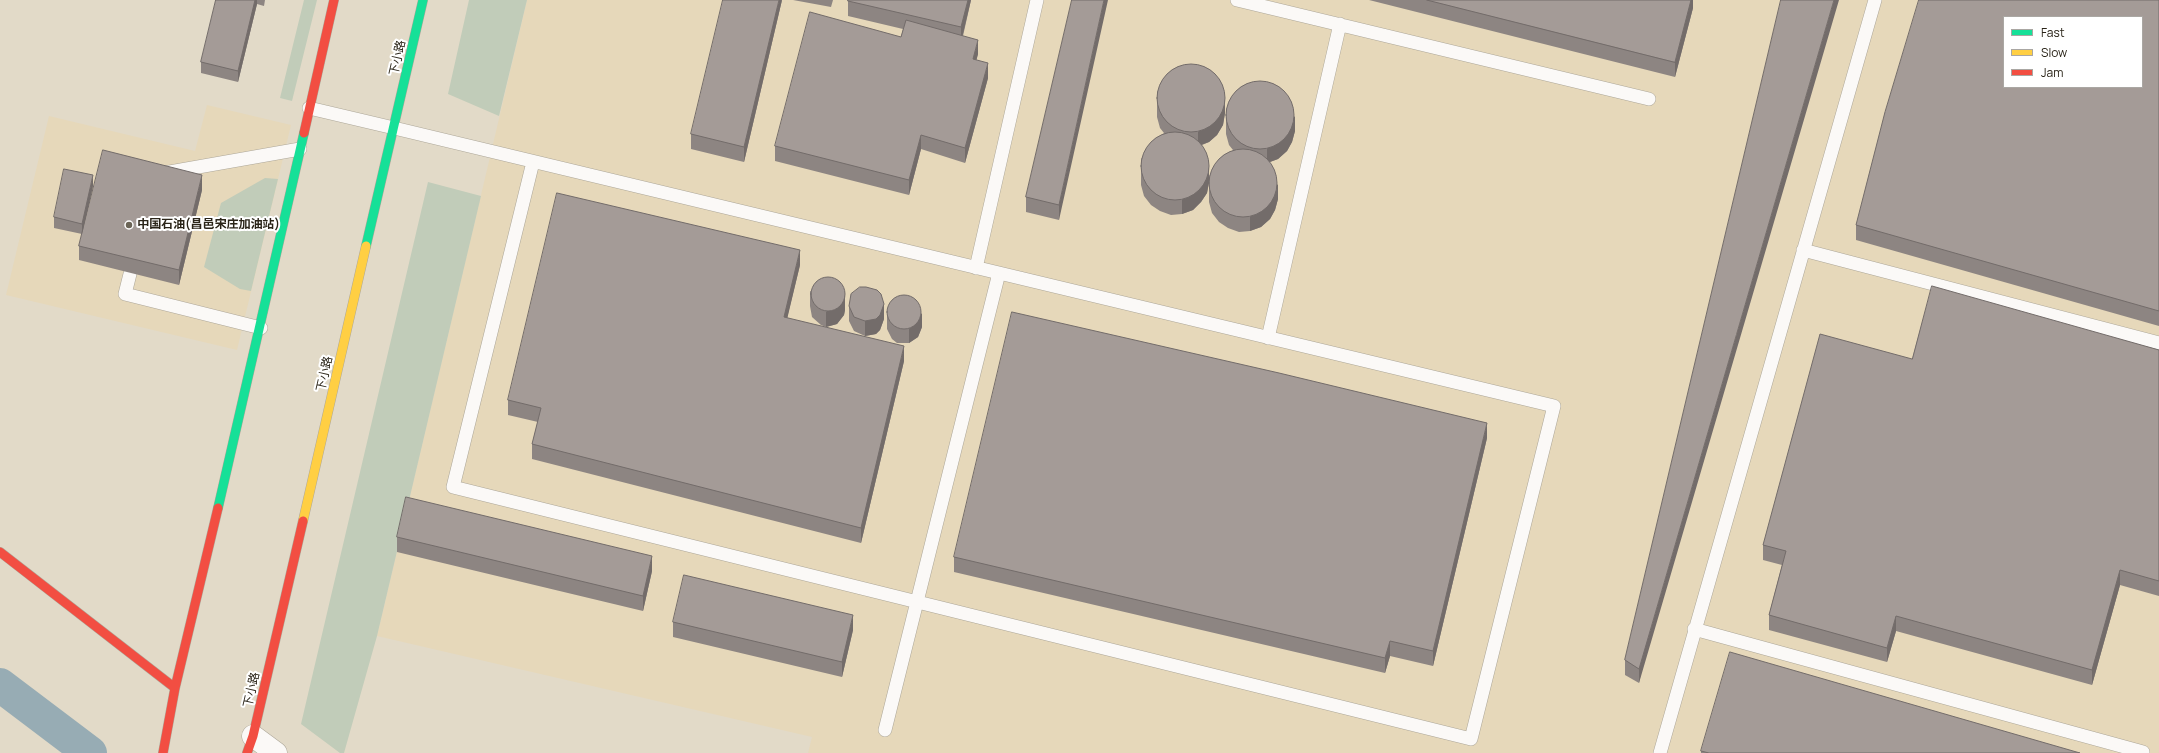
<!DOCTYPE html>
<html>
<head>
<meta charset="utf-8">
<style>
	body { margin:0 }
	#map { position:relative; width:2159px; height:753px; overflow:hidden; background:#e2dac8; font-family:Manrope,sans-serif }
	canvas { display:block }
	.legend { position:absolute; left:2003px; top:16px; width:140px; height:72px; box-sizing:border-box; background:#fff; border:1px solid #aaa7a3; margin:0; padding:5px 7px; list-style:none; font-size:12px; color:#2a2418 }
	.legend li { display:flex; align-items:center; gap:8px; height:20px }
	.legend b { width:20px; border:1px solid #aaa7a3 }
</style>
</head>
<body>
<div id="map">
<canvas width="2159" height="753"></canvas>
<ul class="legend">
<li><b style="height:5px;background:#16e098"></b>Fast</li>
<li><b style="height:5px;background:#ffcf43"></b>Slow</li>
<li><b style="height:5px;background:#f24e42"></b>Jam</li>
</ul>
</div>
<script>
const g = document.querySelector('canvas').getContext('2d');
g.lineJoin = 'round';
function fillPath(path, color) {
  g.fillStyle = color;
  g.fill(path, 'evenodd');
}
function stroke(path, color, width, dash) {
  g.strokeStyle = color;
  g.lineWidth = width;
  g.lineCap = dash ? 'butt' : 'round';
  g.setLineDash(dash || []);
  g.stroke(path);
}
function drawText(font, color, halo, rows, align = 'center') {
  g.font = font + ' Manrope,"Noto Sans SC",sans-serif';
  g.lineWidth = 4;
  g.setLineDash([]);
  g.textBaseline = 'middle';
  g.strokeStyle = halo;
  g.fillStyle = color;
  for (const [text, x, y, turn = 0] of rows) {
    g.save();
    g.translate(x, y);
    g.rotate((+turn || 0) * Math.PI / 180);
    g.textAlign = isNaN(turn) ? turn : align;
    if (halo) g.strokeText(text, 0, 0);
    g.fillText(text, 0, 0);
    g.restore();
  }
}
fillPath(new Path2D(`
	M527,0H2159V753H808L812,737L377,636ZM2004,17H2142V87H2004Z
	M207,105L291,125L237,350L6,295L49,116L195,151Z`), '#e6d8ba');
fillPath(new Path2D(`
	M304,0H317L292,101L280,98Z
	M469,0H527L499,116L448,94Z
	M265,178L278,179L251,291L240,289L204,267L221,203Z
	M428,182L481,196L377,636L344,753H340L301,724Z`), '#c1ccb9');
stroke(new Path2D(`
	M0,685L90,753`), '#97acb4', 34);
const lane = new Path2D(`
	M1237,0L1649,99
	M309,108L394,128L1554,406L1471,739L453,487L533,162
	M164,173L300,149
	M1803,250L2159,343
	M976,268L1037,0
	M130,274L125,294L261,328
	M1268,338L1340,24
	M1694,629L2143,752
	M885,730L999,273
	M1660,753L1875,0`);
const street = new Path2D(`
	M253,736L276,753`);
const fast = new Path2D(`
	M366,246L423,0
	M218,508L304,133`);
const slow = new Path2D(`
	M303,521L366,246`);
const jam = new Path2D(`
	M304,133L334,0
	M0,552L175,688
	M163,753L175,688L218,508
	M247,753L253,736L303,521`);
stroke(lane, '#ada799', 14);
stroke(street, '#ada799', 23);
stroke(fast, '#ada799', 10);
stroke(slow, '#ada799', 10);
stroke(jam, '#ada799', 10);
stroke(lane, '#fbf9f7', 13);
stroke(street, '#fbf9f7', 22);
stroke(fast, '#16e098', 9);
stroke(slow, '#ffcf43', 9);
stroke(jam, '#f24e42', 9);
fillPath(new Path2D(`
	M216,0H265L264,6L257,4L238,82L201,73V62Z
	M782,0L744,162L691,149V134Z
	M793,0H833L831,7Z
	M971,0L963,36L978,54L976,60L988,78L965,163L921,149L909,195L775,161V146L901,37L903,29L848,16V1Z
	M1072,0L1059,220L1026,212V197Z
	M1369,0H1693V8L1675,77Z
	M1781,0L1639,683L1625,675V660Z
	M2159,0V326L1856,240V225Z
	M1157,91L1225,113L1223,125L1217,135L1209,142L1202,145L1209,176L1233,150L1229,145L1226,134V108L1295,131L1292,142L1287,151L1278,159L1270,162L1278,199L1275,210L1270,219L1261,227L1250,231L1239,232L1228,228L1219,222L1212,213L1209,202V183L1207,193L1201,202L1193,210L1182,214L1171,215L1160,211L1151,205L1144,196L1141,185V159L1164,133L1160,128L1157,117Z
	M93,186L84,226L202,190L179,285L79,260V246L82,234L54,228V217Z
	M800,265L787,318L904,361L861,543L532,459V444L538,422L508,415V400Z
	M810,291L845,310L844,315L837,324L826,327L821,325L812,317L810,306Z
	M849,306L884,319L880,330L876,334L865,336L854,331L849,321Z
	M887,314L922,327L918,337L909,343H897L892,339L887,329Z
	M2159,350V596L2120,585L2092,685L1896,631L1887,662L1769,630V615L1782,565L1763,560V545L1912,359Z
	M1487,438L1433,666L1390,656L1385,673L954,572V557Z
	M397,537L652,571L643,611L397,552Z
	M673,622L853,630L842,677L673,637Z
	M1701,751L2080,753H1701Z`), '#8d8582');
fillPath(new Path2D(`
	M255,0H257V4L238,82V71Z
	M779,0H782L744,162V147Z
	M968,0H971L961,42V27Z
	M1104,0H1108L1059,220V205Z
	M1691,0H1693V8L1675,77V62Z
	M1834,0H1839L1639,683V669Z
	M978,40V54L973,74V59Z
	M988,63V78L965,163V148Z
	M1225,99V113L1223,125L1217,135L1209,142L1198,146V132Z
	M1295,116V131L1292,142L1287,151L1278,159L1267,163V148Z
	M921,135V149L909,195V180Z
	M1209,167V182L1207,193L1201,202L1193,210L1182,214V199Z
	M93,175V186L82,235V224Z
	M202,175V190L179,285V270Z
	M1278,184V199L1275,210L1270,219L1261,227L1250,231V216Z
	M800,250V265L784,332V317Z
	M845,295V310L844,315L837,324L826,327V312Z
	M884,304V319L880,330L876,334L865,336V321Z
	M922,313V327L918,337L909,343V329Z
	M904,346V361L861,543V528Z
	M1487,423V438L1433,666V651Z
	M652,556V571L643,611V596Z
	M2120,570V585L2092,685V670Z
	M853,615V630L842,677V662Z
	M1896,616V631L1887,662V648Z
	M1390,641V656L1385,673V658Z`), '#736c6a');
const building = new Path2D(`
	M216,0H255L238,71L201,62Z
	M723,0H779L744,147L691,134Z
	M848,0H968L961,27L848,1Z
	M1072,0H1104L1059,205L1026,197Z
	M1427,0H1691L1675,62Z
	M1781,0H1834L1639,669L1625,660Z
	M1919,0H2159V311L1856,225L1885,112ZM2004,17H2142V87H2004Z
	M810,12L901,37L906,20L978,40L973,59L988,63L965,148L921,135L909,180L775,146Z
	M1157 98a34 34 0 1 1 68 0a34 34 0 1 1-68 0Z
	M1226 115a34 34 0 1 1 68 0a34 34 0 1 1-68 0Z
	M1141 166a34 34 0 1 1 68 0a34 34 0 1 1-68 0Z
	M1209 183a34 34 0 1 1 68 0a34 34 0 1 1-68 0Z
	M103,150L202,175L179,270L79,246Z
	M64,169L93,175L82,224L54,217Z
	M557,193L800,250L784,317L904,346L861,528L532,444L541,408L508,400Z
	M811 294a17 17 0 1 1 34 0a17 17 0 1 1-34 0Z
	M1932,286L2159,350V581L2120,570L2092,670L1896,616L1887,648L1769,615L1786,551L1763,545L1820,334L1912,359Z
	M860,287H866L877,290L881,294L884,304L880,315L876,319L865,321L854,317L849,306L851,294Z
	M887 312a17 17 0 1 1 34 0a17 17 0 1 1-34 0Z
	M1012,312L1279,373L1487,423L1433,651L1390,641L1385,658L954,557Z
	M406,497L652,556L643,596L397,537Z
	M684,575L853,615L842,662L673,622Z
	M1730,652L2080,753H1709L1701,751Z`);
fillPath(building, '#a49b97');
stroke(building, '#736c6a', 1);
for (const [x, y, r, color] of [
	[129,225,4,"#6a6456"]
]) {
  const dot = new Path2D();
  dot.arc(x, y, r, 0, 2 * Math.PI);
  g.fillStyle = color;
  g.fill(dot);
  stroke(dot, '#fff', 1.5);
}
drawText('12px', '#2a2418', '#fff', [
	["下小路",398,58,-77],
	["下小路",325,374,-77],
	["下小路",252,690,-77]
]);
drawText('bold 12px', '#2a2418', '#fff', [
	["中国石油(昌邑宋庄加油站)",137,225]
], 'left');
</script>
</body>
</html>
